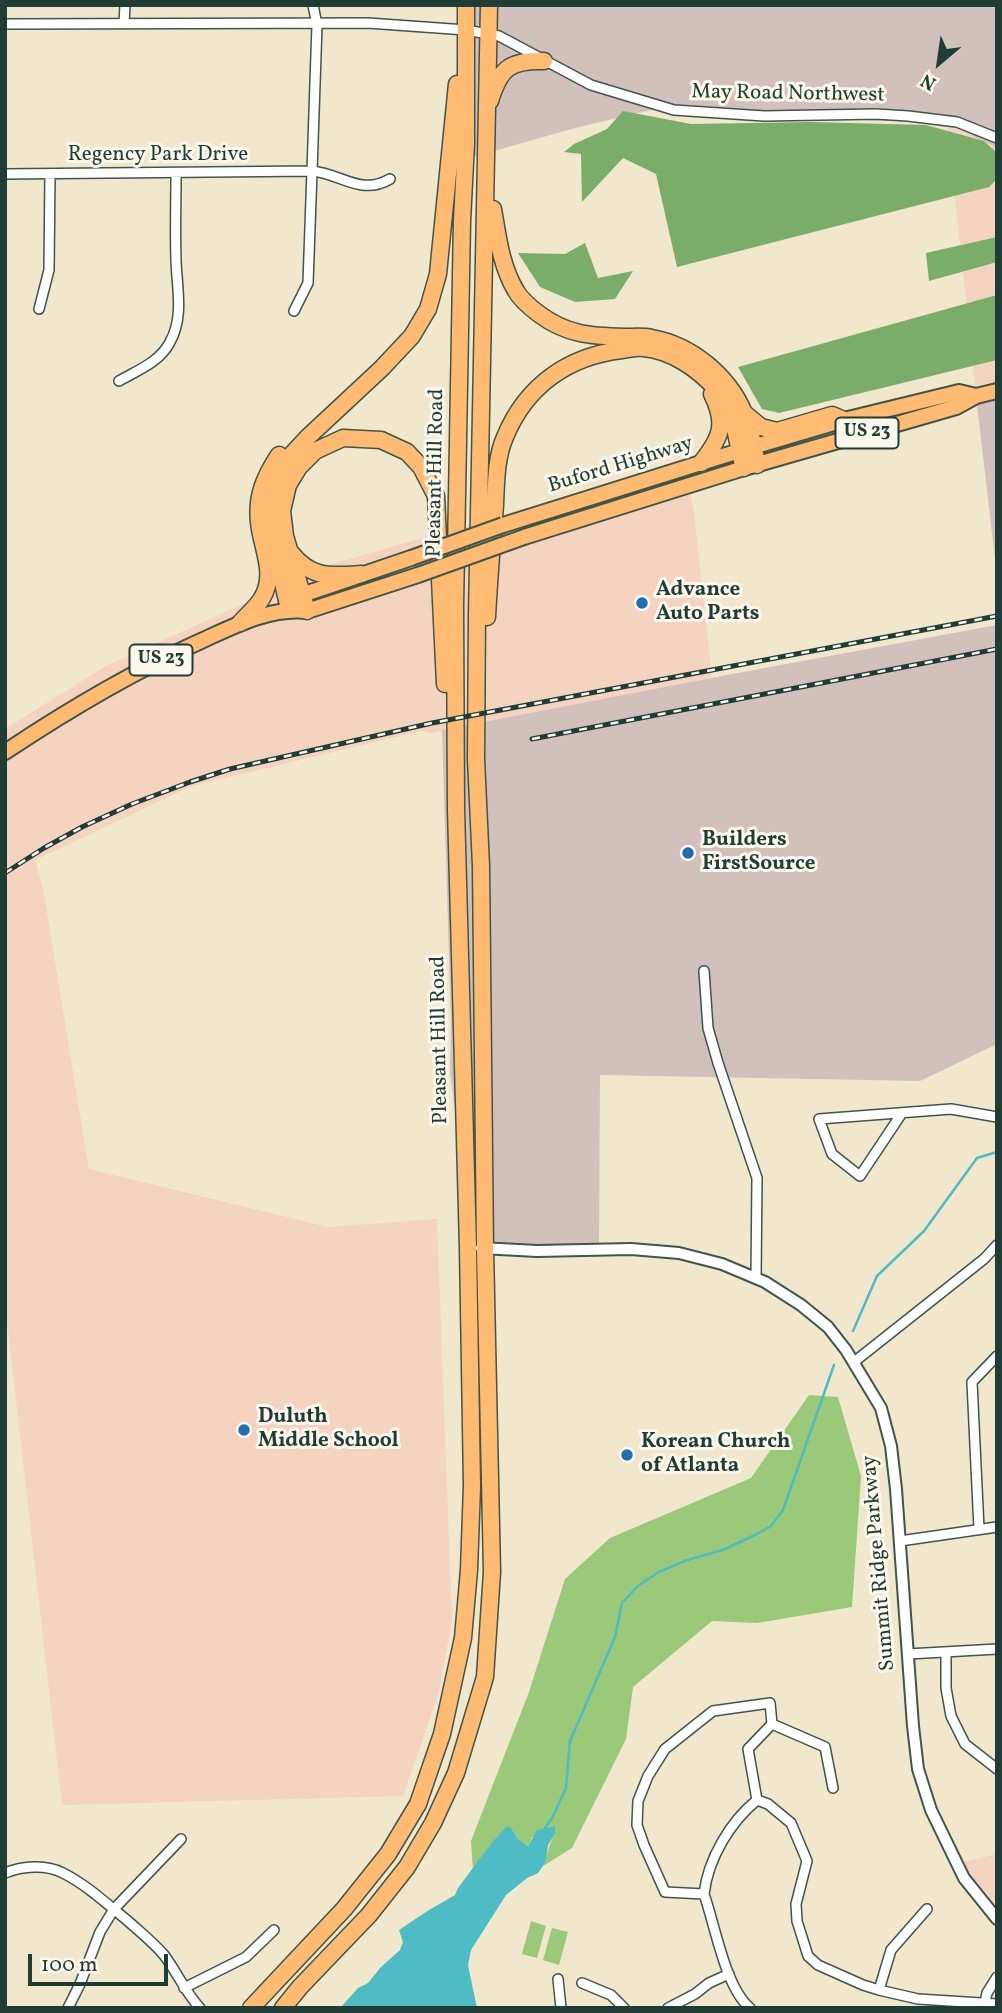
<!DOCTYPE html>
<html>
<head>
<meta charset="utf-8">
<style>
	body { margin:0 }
	#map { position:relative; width:1002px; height:2013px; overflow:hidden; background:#f0e7cc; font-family:Vollkorn,serif }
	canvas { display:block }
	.frame { position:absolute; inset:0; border:7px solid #1f3d34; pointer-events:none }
	.north { position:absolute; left:904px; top:28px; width:70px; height:70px; -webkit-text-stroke:5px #fbf7ec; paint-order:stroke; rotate:209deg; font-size:19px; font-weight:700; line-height:28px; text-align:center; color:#1f3d34 }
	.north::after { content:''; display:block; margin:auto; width:24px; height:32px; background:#1f3d34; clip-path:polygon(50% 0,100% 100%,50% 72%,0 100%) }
	.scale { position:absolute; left:28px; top:1954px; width:140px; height:32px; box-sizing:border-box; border:4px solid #1f3d34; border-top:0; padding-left:9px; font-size:21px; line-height:24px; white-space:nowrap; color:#1f3d34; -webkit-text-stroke:5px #fbf7ec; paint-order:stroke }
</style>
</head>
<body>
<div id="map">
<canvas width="1002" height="2013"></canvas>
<div class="frame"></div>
<div class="north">N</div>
<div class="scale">100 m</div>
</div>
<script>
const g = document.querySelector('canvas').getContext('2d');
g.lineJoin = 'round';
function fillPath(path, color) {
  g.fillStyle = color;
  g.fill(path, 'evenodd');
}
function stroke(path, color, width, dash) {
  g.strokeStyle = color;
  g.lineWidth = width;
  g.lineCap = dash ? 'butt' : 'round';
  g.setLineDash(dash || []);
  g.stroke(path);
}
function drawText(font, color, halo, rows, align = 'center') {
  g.font = font + ' Vollkorn,serif';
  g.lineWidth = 6;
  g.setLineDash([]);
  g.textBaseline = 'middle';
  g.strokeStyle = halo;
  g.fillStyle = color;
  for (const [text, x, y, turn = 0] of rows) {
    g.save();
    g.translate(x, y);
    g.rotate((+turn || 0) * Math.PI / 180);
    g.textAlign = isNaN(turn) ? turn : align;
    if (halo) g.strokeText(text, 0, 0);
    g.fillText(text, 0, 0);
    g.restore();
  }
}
fillPath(new Path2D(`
	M947,123L997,148V391L976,396Z
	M684,462L694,512L712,678L431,733L421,731L192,786L35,860L43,888L89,1169L328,1227L437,1219L452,1621L438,1695L403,1796L62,1805L5,1304V729L106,666L329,565Z
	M997,1854V1915L959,1863Z`), '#f5d3c1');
fillPath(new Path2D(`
	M469,5H997V148L947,123L771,117L655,109L575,128L459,161Z
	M997,391V576L976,396Z
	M997,625V1044L920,1081L600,1075L599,1244L473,1245L450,1072L451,1022L442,730L727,675Z`), '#d1c0bc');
fillPath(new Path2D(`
	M809,1395L838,1397L861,1476L852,1607L757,1623L712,1621L633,1687L626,1739L572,1848L543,1866C548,1855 548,1845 555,1834L532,1837L528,1846L517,1838L512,1829L490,1845L473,1870L471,1841L529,1692L565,1579L610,1538L751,1478Z
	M531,1921L546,1926L537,1958L522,1954Z
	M552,1928L568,1932L559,1965L543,1960Z`), '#99c979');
fillPath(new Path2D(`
	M623,111L691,124L811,122L926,125L984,141L997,153V179L989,187L677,267L656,174L623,158L582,202L581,154L564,152L574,144L607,129Z
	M997,237V262L929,281L926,253Z
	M585,243L598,278L633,271L615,299L575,302L540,287L518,253L565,254Z
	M997,295V360L779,413L762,409L738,367Z`), '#7aad69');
fillPath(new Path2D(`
	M507,1826L512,1829L517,1838L528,1846L537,1830L555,1826V1834L548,1845L546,1860L543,1866L538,1873L527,1878L506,1895L471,1950L468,1965L477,2008H337L342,2006L358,1988L368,1983L381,1967L400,1950L403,1942L399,1930L429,1910L455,1895L458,1888L490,1845Z`), '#4dbcc4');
stroke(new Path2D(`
	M853,1331L877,1276L924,1231L977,1158L997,1152
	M545,1828L552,1818L566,1788L570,1741L615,1637L622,1603L638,1586L659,1572L687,1560L723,1550L757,1534L771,1526L783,1510L834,1365`), '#4dbcc4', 2.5);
const minor = new Path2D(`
	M124,23L125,5
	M5,24L368,23L466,30L499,36L591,85L674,110L764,116L876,114L908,116L957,122L997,138
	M5,174L312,171L317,25L313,5
	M39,309L49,270L50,174
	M294,311L308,283L312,171C342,174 361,196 390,179
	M119,381C138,370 160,362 170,342C184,317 177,288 176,261C175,232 176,203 176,174
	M704,971L708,1028L718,1063L757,1178L756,1278
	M902,1113L860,1176L832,1154L819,1119L951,1109L997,1117
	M854,1362L984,1259L997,1245
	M979,1529L972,1382L997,1356
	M900,1541L997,1527
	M946,1652V1688L951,1716L965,1744L997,1769
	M908,1654L997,1649
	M772,1724L825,1747L833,1788
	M5,1873C22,1866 46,1864 63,1873C87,1885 108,1905 128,1921C140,1932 153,1942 164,1955C177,1972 185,1992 200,2008
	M704,1894L665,1892L644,1845L637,1825L638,1801L648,1776L665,1749L713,1711L770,1703L772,1724L748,1749L757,1800L768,1804L791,1823L807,1861L796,1904L797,1921L808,1956L818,1965L863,1985L879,1990L918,1999L997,2004
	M558,1979L561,2008
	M582,1983L611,1995L624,2008
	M184,1988L246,1957L274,1930
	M879,1990L891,1950L927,1909
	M984,2007L987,1993L997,1977
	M68,2008L80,1984L100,1932L114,1909L181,1839
	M668,2008L695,1994L709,1983L729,1974
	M750,2008C725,1987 715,1925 704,1894C708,1859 730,1822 757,1800`);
const tertiary = new Path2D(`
	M481,1248L537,1251L631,1249L679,1253L722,1264L765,1282L801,1305L828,1327L846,1350L881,1408L891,1446L896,1489L913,1726L918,1769L931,1810L964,1878L997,1919`);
const primary = new Path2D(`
	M503,525L739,451L844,420L959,392L976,396
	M524,537L744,468L956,407L976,396L997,391
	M295,603L302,595L411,558
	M5,752C68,710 132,672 201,641C234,626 270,607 307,611L418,575`);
const trunk = new Path2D(`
	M490,101C500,68 510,60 544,61
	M493,209C498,238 501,266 516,291C521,300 531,308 539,314C567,335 591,336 625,337C634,337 643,336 652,338C691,345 728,375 744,413C751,429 754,448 757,465
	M744,413L761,427L777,431L832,415L844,420
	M701,463C721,438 727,424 712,394
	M291,553C312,579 330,576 361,574
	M289,609L268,518L271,492L282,465L308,437L382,368L412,336L428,309L438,274L457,84
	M307,611L285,536L282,511L288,485L299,467L315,451L343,438L381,440L407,452L421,467L436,496L445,684
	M487,617C489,579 492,542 495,505C496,483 496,457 505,437C526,386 568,356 622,350C629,349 637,347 643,348C671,350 698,369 716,389C736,411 736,441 744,468
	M240,623C247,615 257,607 262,598C277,573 261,547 259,522C256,496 265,476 279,455
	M251,2008L344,1909L388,1854L418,1804L442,1734L463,1638L469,1570L472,1486L468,1248L456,809L455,606L462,221L466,143V5
	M283,2008L300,1987L369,1915L407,1867L433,1823L456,1773L485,1677L492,1572L485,1249L481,866L476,759L477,614L489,5`);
stroke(minor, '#3e564b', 12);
stroke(tertiary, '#3e564b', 14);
stroke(primary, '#3e564b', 18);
stroke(trunk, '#3e564b', 19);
stroke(minor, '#fff', 9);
stroke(tertiary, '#fff', 10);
stroke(primary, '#ffbb71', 14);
stroke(trunk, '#ffbb71', 16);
const rail = new Path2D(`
	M532,739L997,649
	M5,873L44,848L82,827L132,804L190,782L230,769L432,723L997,616`);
stroke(rail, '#1f3d34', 5);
stroke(rail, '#fbf7ec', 2.5, [8]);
const primaryBridge = new Path2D(`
	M411,558L503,525
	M418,575L524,537`);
stroke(primaryBridge, '#3e564b', 18, []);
stroke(primaryBridge, '#ffbb71', 14);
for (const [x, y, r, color] of [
	[642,603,7,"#1f6fb2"],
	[688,853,7,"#1f6fb2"],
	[244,1430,7,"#1f6fb2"],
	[627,1455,7,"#1f6fb2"]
]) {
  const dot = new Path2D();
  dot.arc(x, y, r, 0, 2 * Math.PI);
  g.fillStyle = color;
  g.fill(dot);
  stroke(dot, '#fbf7ec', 2.5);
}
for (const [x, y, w] of [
	[867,433,63],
	[161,660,63]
]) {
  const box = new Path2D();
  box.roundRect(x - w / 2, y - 15.5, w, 31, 5);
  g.fillStyle = '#fbf7ec';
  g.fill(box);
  stroke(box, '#1f3d34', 2);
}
drawText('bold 19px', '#1f3d34', null, [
	["US 23",867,433],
	["US 23",161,660]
]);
drawText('21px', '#1f3d34', '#fbf7ec', [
	["May Road Northwest",788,95,1],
	["Regency Park Drive",158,156],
	["Buford Highway",621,466,-17],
	["Pleasant Hill Road",437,473,-89],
	["Pleasant Hill Road",441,1040,-91],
	["Summit Ridge Parkway",880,1563,-95]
]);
drawText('bold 21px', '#1f3d34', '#fbf7ec', [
	["Advance",656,591],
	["Auto Parts",656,615],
	["Builders",702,841],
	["FirstSource",702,865],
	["Duluth",258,1418],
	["Middle School",258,1442],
	["Korean Church",641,1443],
	["of Atlanta",641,1467]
], 'left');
</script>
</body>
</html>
